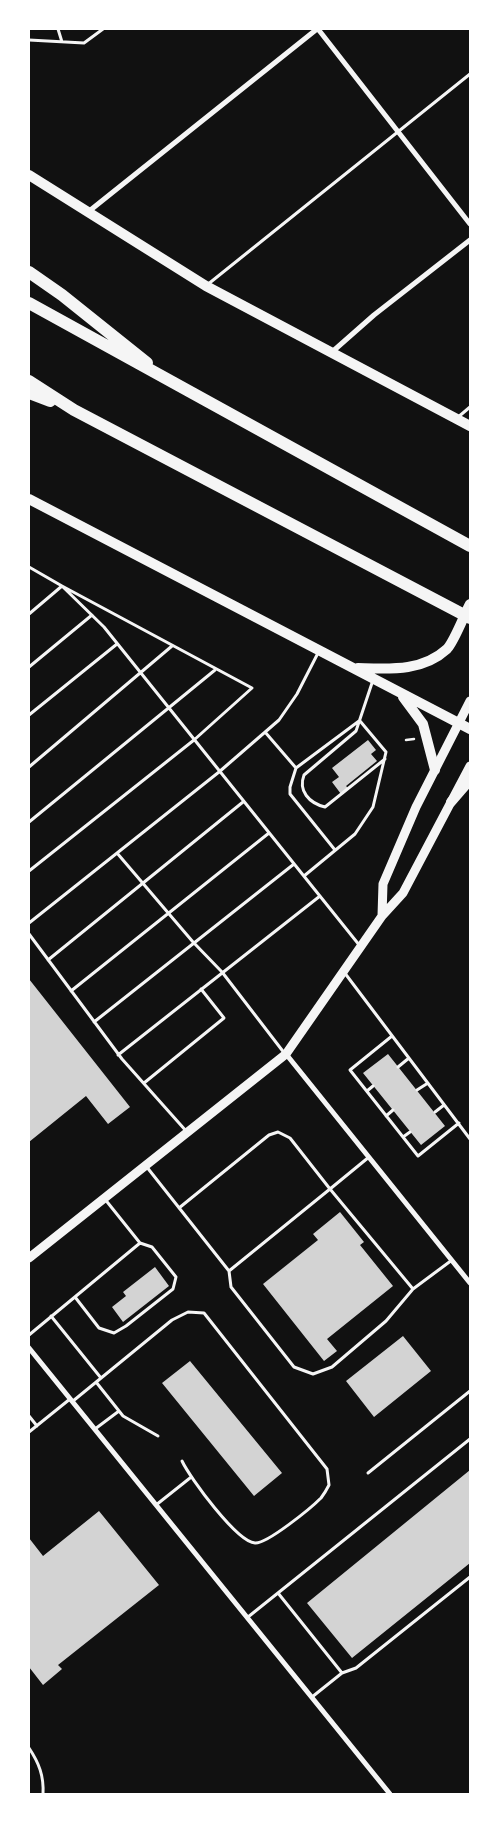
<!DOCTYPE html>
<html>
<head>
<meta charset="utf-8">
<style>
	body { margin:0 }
	#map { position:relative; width:499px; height:1823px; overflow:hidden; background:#111; font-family:"DM Sans",sans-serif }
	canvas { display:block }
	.frame { position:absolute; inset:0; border:30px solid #fff; pointer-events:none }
</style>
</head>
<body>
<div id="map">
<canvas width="499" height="1823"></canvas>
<div class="frame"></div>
</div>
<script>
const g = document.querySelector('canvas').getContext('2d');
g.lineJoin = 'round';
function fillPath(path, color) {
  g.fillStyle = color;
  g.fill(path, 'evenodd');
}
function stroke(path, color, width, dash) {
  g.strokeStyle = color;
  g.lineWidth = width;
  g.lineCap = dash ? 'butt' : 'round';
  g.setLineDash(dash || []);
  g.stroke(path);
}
fillPath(new Path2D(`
	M368,740L376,750L371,754L377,761L346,786L348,788L341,794L332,782L339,777L332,768Z
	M29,979L130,1107L108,1124L86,1096L29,1142Z
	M388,1054L445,1126L421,1145L363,1073Z
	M340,1212L364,1242L360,1245L393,1286L327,1339L337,1351L324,1361L263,1284L318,1240L313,1234Z
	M155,1267L169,1286L123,1322L112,1307L126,1296L123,1292Z
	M403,1336L431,1371L374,1417L346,1381Z
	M190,1361L282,1473L254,1496L162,1383Z
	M470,1470V1563L352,1658L307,1603Z
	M99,1511L159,1585L58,1665L62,1669L43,1685L29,1667V1538L43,1556Z`), '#d3d3d3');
stroke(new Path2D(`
	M406,740L414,739`), '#f5f5f5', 2.5);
stroke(new Path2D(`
	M58,29L62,42
	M29,40L84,43L103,29
	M207,285L470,74
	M457,418L470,407
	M29,567L62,586L104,627L360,946
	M29,614L62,586L252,688L194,740L29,871
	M29,667L92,615
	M373,680L356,731L304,775C298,791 309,803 325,807L385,759
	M29,715L117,644
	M265,732L296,768
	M29,767L172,646
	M29,822L215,670
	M335,850L290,794V787L296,768L359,721
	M117,853L193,942L222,972L285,1054
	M304,876L355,834L373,807L386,752L360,721
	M29,923L219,772L279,720L297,694L318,653
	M29,934L122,1059L187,1132
	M48,960L243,802
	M344,972L470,1139
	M71,991L269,833
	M94,1022L294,864
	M392,1036L350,1070L418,1156L459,1123
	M118,1055L320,896
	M398,1067L409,1058
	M144,1083L224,1018L201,989
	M417,1090L428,1083
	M367,1091L373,1086
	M435,1112L444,1105
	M386,1116L393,1110
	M403,1137L410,1132
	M369,1157L330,1189L413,1289
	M146,1166L229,1271L231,1287L294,1367L313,1374L332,1367L386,1321L413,1289L452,1260
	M179,1208L269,1135L278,1132L290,1138L330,1189L229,1271
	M75,1297L99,1328L114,1333L126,1326L173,1289L176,1277L152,1247L140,1243
	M51,1316L101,1378
	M29,1335L140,1243L104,1198
	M96,1382L123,1416L158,1436
	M73,1401L172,1320L188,1312L204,1313L327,1469L329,1485C327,1489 324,1494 321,1498C311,1508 267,1544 255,1543C237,1542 190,1478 182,1461
	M29,1416L37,1426
	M95,1429L119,1411
	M29,1432L70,1399
	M368,1473L470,1391
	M156,1505L190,1478
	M278,1593L342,1673
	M248,1617L470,1439
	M312,1697L342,1673L356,1668L470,1577
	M29,1748C39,1763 44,1776 43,1794`), '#f5f5f5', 3);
stroke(new Path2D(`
	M318,29L470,224
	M88,212L317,29
	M332,352L374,315L470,240
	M286,1054L470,1283
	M29,1348L390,1794`), '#f5f5f5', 5);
stroke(new Path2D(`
	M382,916L383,884L416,807L470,701
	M29,1258L286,1054L382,916L403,893L470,766`), '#f5f5f5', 9);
stroke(new Path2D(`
	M29,175L206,286L470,426
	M29,499L470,729
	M358,668C389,669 422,672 447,649C455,640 464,615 470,604
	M403,697L423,724L435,770
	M451,802L470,780`), '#f5f5f5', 10);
stroke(new Path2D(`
	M29,272L62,295L147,363
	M29,303L470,546
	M29,381L74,410L470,618
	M29,393L50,401`), '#f5f5f5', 12);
</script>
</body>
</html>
